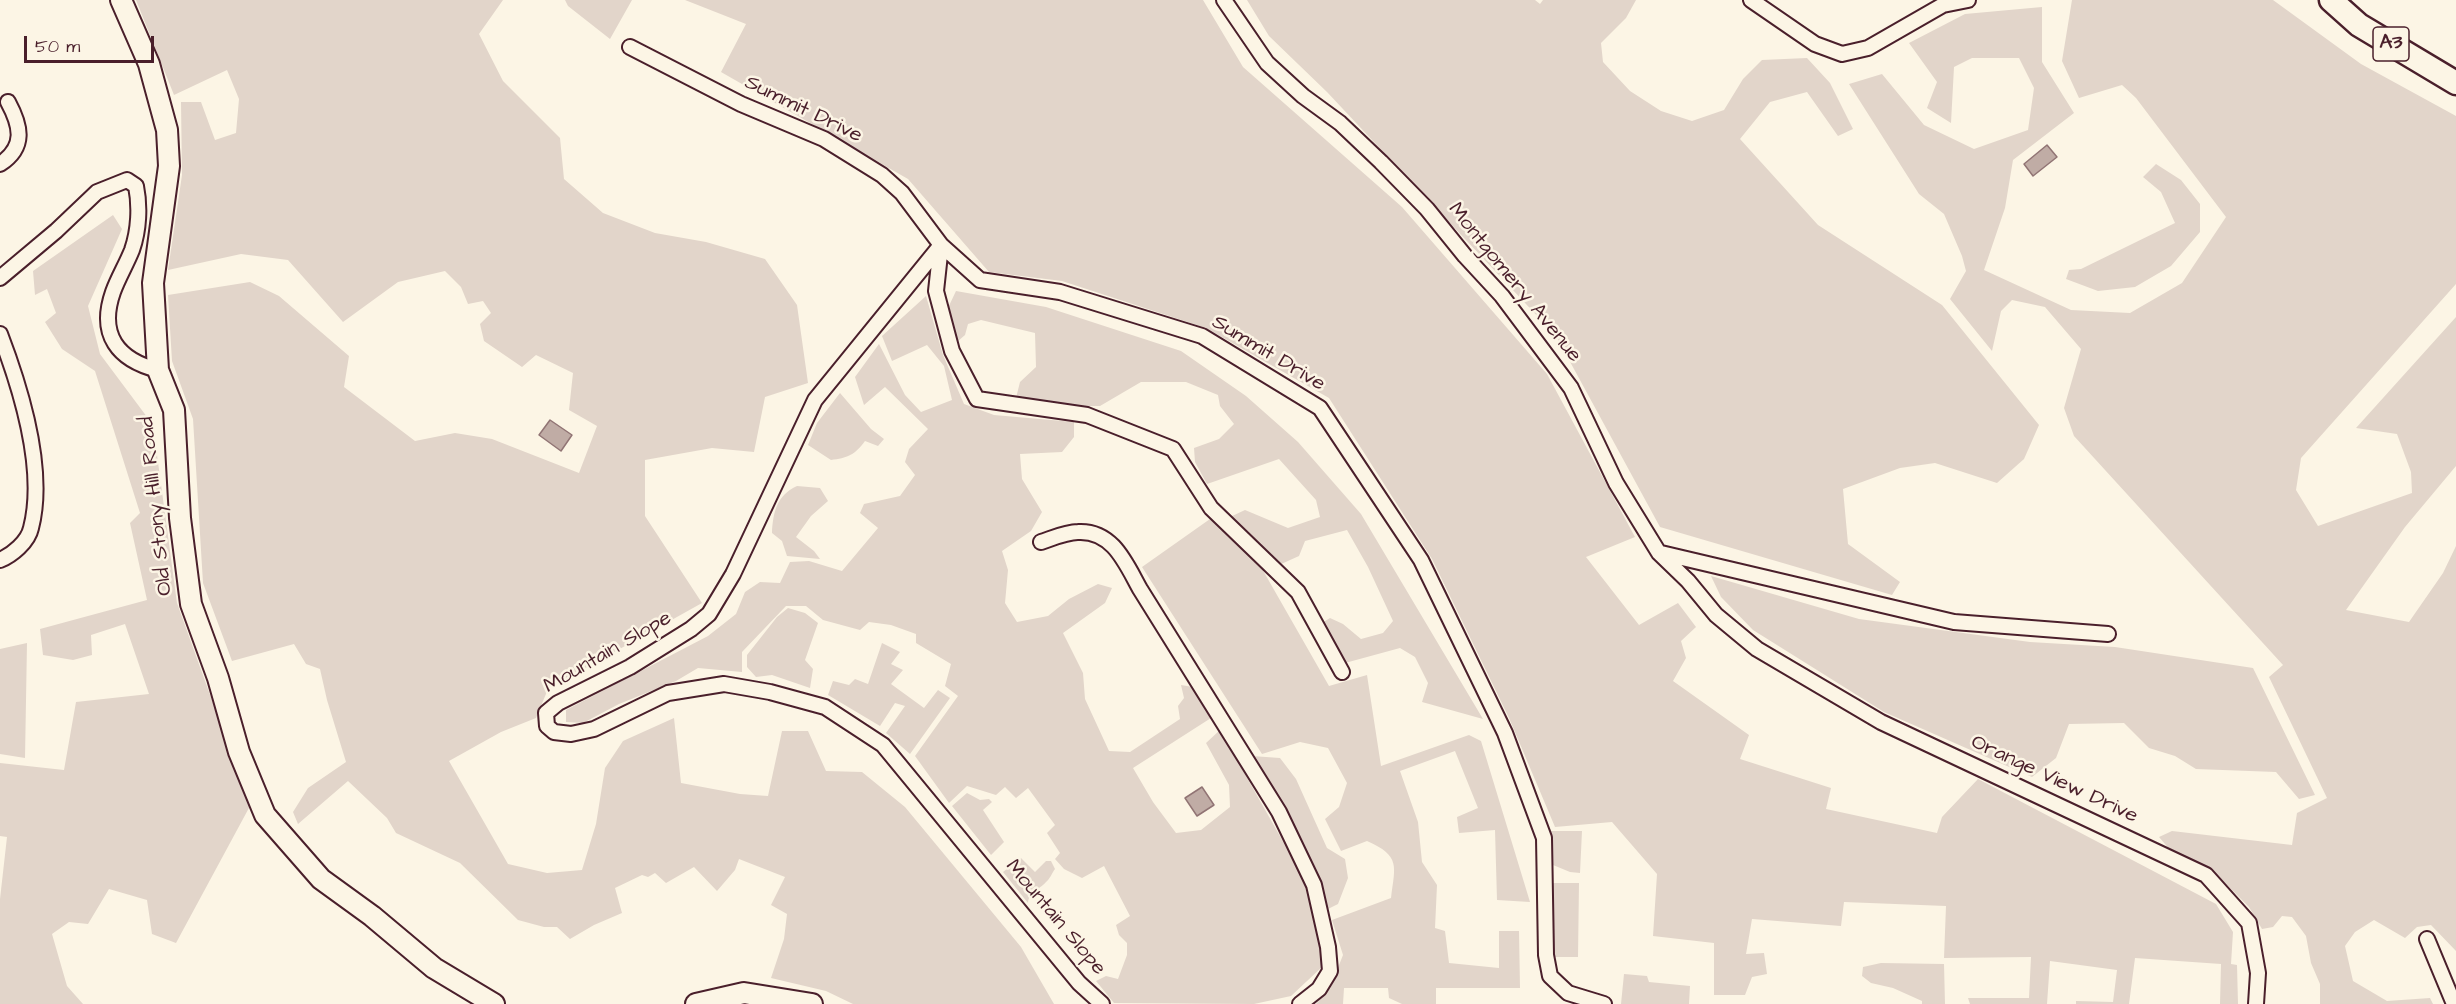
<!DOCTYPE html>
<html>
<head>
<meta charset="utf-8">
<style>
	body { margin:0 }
	#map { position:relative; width:2456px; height:1004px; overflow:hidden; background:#fcf5e5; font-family:"Architects Daughter",sans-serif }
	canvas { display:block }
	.scale { position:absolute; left:24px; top:36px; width:130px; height:27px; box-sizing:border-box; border:3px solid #4a1f2b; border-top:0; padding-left:8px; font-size:18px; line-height:21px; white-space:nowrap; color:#4a1f2b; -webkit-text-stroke:4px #fcf5e5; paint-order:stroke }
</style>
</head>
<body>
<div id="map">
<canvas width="2456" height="1004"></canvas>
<div class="scale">50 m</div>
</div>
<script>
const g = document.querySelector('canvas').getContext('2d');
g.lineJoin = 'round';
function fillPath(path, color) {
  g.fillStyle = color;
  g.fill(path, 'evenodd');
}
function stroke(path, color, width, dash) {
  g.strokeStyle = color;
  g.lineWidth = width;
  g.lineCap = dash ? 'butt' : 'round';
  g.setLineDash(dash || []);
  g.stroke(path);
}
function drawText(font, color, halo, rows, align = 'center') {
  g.font = font + ' "Architects Daughter",sans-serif';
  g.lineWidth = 5;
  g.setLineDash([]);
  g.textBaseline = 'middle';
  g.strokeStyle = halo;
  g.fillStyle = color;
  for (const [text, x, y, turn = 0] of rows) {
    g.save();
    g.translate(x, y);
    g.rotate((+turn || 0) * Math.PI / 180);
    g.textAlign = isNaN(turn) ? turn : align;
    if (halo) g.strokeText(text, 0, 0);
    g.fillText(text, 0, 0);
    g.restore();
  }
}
fillPath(new Path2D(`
	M136,0H503L479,34L503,81L560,138L564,179L603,213L655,233L706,242L765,259L797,305L808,383L765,397L754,452L712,448L645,460V516L702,603L548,689L536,718L501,732L449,761L508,864L547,873L582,870L596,824L605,768L623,741L674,718L681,783L740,794L768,796L782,731H808L826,771L862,772L905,807L1021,947L1054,1004H853L826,991L771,978L784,939L787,914L771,905L785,877L739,859L735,870L717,891L694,867L666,883L655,873L648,877L642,875L615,888L622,913L594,925L570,939L557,927H544L518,920L460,863L396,833L387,818L348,781L298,824L293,812L308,788L346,762L327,700L320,669L306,664L294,644L232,661L203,583L193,419L172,361L168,295L250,282L279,296L349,356L344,387L415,441L455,433L492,439L579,473L597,426L569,410L573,373L536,355L522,367L484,341L480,324L491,313L483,301L468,304L461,287L445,271L398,282L343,322L288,260L241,254L168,270L182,175L181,102H201L215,140L236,133L239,99L227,70L174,95Z
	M565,0H632L610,39L568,6Z
	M685,0H1203L1243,67L1402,207L1547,374L1635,537L1586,557L1639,625L1678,603L1696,627L1681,641L1686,658L1673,681L1749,735L1740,759L1831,788L1826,809L1937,833L1942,817L1978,779L2216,904L2233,932L2231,964L2237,965L2238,1004H2220L2221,964L2135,958L2129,1004H2076V1001L2113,1002L2117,970L2050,961L2047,1004H1970L1968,998H2029L2031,957L1944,958L1946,906L1844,902L1841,926L1752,919L1746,954L1764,953L1767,974L1752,977L1745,995H1714V943L1653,936L1657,874L1612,822L1555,827L1509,718L1432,559L1329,398L1206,328L1062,281L989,272L908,179L721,72L746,24Z
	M1247,0H1535L1540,4L1543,0H1636L1626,18L1601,43L1603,62L1630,91L1661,111L1692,121L1724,110L1743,79L1762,60L1807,58L1830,83L1853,129L1838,136L1807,92L1770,102L1740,139L1818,225L1942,305L2039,425L2024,459L1997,483L1935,463L1900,468L1843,489L1848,544L1900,582L1892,595L1660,527L1556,336L1327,92L1269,36Z
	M2072,0H2273L2361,64L2456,116V284L2301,458L2296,490L2318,526L2412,493L2411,472L2397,434L2356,428L2456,317V466L2405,527L2346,610L2409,622L2443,573L2456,546V951L2431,925L2417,927L2405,938L2374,920L2355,932L2345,946L2353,981L2387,1001L2430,998L2433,1004H2320V984L2311,963L2306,936L2292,917L2282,916L2273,927L2262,929L2249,907L2212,870L2171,851L2159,837L2172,831L2292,845L2297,813L2327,798L2269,677L2283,665L2074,436L2064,408L2081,349L2045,307L2012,300L2001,311L1992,351L1950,299L1966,271L1962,256L1944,214L1919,194L1849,84L1882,74L1924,125L1974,149L2028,130L2034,88L2019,58H1972L1954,67L1951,123L1927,108L1937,82L1909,43L1965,14L2042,7V62L2074,113L2013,160L2005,208L1984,270L2071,310L2130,313L2182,283L2226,217L2136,98L2122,85L2079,98L2062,61Z
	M2156,164L2181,180L2200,204V232L2171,266L2135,287L2098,291L2066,279L2069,270L2081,269L2175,223L2161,192L2143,177Z
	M113,215L122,229L88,306L100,354L153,425L177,603L250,806L176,943L152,934L147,900L109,889L88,924L69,922L52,934L67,986L83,1004H0V899L7,837L0,836V763L64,770L76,702L149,694L125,624L91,635L92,655L73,660L43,655L40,629L147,600L130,523L140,513L95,371L62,349L45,322L56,313L47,289L35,295L33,271Z
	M956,291L1046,307L1181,351L1246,396L1298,442L1361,514L1483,719L1422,702L1428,683L1415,657L1400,648L1345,663L1322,623L1330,618L1343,624L1361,639L1383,633L1393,621L1368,567L1347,530L1305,541L1299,556L1279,565L1230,517L1245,510L1288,528L1320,517L1316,500L1279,459L1207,484L1195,462L1194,448L1219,439L1234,424L1220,406L1218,395L1186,382H1141L1100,406H1068L1016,398L1020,382L1036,367L1035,333L981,320L968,324L965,335L957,342L947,310Z
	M926,296L943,355L964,404L994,415L1074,422V437L1062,452L1020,454L1022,479L1042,512L1031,531L1002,551L1008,570L1005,603L1017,622L1048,616L1069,599L1098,584L1112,588L1105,603L1063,633L1083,673L1085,699L1109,751L1130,752L1180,719L1178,706L1184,698L1181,685L1193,687L1211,718L1133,768L1153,802L1176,833L1201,830L1230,807L1229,785L1206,743L1220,730L1307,884L1318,931L1322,967L1291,996L1254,1004L1114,1003L1096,981L1106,976L1118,979L1127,955V943L1119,935L1116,925L1130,916L1104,866L1082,878L1064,869L1055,859L1060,853L1047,833L1055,825L1028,788L1016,798L1005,787L996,795L967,786L949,803L915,756L958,696L945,686L951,664L916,643V634L891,625L869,622L860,630L823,620L806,606H786L742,652V672L698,668L676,681L619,704L583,723L566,722V710L708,636L736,614L745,592L760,582L780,583L790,562L809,561L842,571L878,528L860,513L864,504L900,496L915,475L905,462L909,449L928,429L885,387L864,405L855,377L879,344L905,395L921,412L952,400L944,366L927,345L892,361L882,336Z
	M840,393L871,429L884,439L878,446L865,441C855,455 847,458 831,460L808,445L817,423Z
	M797,486L820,488L828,501L811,516L796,537L814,551L820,559L787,556L782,541L772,533C773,512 777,495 797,486Z
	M1210,519L1257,560L1329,686L1367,675L1381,766L1469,735L1481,741L1530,902L1497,900L1495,830L1459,833L1457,817L1478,808L1455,751L1400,771L1418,822L1422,862L1437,885L1435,928L1445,931L1449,963L1499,968V931H1519L1520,988H1436V1004H1402L1389,998L1388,988H1344L1343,1004H1316L1330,988L1343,955L1332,920L1391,898C1395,866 1401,856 1367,841L1341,851L1325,819L1339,807L1347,783L1328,748L1300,742L1262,754L1142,567Z
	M1711,576L1859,619L2030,642L2115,647L2253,668L2315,795L2299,799L2276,772L2196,769L2175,756L2149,748L2124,723L2069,724L2056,758L2032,777L1884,712L1753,630L1721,597Z
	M788,608L805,613L818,623L805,660L813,669L810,688L772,675L756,677L747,667V655L777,617Z
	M27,643L25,758L0,754V649Z
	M882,643L900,652L891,664L903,670L891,684L924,708L938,690L950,698L910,754L886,733L905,706L895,703L880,726L828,695L833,681L849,685L855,679L868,684Z
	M1252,756L1280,758L1296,779L1327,848L1345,859L1348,878L1338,904L1328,909L1305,846Z
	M967,793L980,800L989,799L992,802L983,810L1004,842L991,855L952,806Z
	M1550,831H1582L1580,873L1570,872L1553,865Z
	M1021,858L1035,872L1046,861H1051L1055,869C1052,873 1050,879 1046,882C1039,890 1029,891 1028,903L1003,872Z
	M1550,883H1579L1578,957H1550Z
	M1881,963L1944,964L1945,1004H1922V1001L1893,988L1871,983L1862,976L1863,967Z
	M1624,974L1647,976L1649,982L1690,986L1689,1004H1621Z`), '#e2d5ca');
const water = new Path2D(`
	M2047,145L2057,157L2033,176L2024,164Z
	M550,420L572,435L561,451L539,435Z
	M1202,787L1214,805L1197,816L1185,798Z`);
fillPath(water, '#c0aca5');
stroke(water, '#917474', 1.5);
const street = new Path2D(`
	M1224,0L1267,63L1303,96L1340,123L1381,162L1427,209L1465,256L1502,296L1571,388L1616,483L1659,553L1688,581L1716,615L1757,649L1881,722L2206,875L2249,923L2258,973L2256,1004
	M1751,0L1815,44L1842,54L1868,48L1943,5L1968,0
	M630,47L741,104L824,139L882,175L902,193L941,245L980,280L1060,292L1202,336L1320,408L1421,560L1505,733L1544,838L1546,955L1550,976L1568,993L1604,1004
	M0,164C26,147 21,126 8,102
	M941,245L815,400L733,574L709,614L691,629L630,667L558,703L546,713L547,726L554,732L571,734L594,729L668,693L724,684L770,692L825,707L883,745L1079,983L1102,1004
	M941,245L936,291L952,351L977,399L1087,415L1173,449L1211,508L1298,592L1342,672
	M0,278L56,231L97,192L127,180L136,186C140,206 139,230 132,250C126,265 118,278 113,292C98,335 118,360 158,370
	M0,334C21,389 46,470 31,528C28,542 12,555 0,560
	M1041,542C1053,538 1066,532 1078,532C1113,530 1126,564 1140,589L1279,812L1314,885L1328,947L1330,971L1319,989L1300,1004
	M1661,553L1954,622L2108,634
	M2427,939L2454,1004`);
const secondary = new Path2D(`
	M121,0L149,64L167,130L169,166L153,283L158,370L174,410L180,518L191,604L218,678L239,752L265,815L321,879L372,916L434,968L494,1004
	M696,1004L744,993L812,1004`);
const primary = new Path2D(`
	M2331,0L2359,25L2456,83`);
stroke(street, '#4a1f2b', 18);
stroke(secondary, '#4a1f2b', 24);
stroke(primary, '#4a1f2b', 27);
stroke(street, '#fcf5e5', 14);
stroke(secondary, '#fcf5e5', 20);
stroke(primary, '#fcf5e5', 22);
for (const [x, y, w] of [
	[2391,44,36]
]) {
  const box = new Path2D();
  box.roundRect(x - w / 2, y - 17, w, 34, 4.5);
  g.fillStyle = '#fcf5e5';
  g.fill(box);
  stroke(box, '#4a1f2b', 1.5);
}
drawText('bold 20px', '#4a1f2b', null, [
	["A3",2391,44]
]);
drawText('21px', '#4a1f2b', '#fcf5e5', [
	["Summit Drive",803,110,26],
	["Montgomery Avenue",1514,283,51],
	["Summit Drive",1268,354,31],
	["Old Stony Hill Road",157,506,-96],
	["Mountain Slope",608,653,-30],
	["Orange View Drive",2054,780,25],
	["Mountain Slope",1055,918,50]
]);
</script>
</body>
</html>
